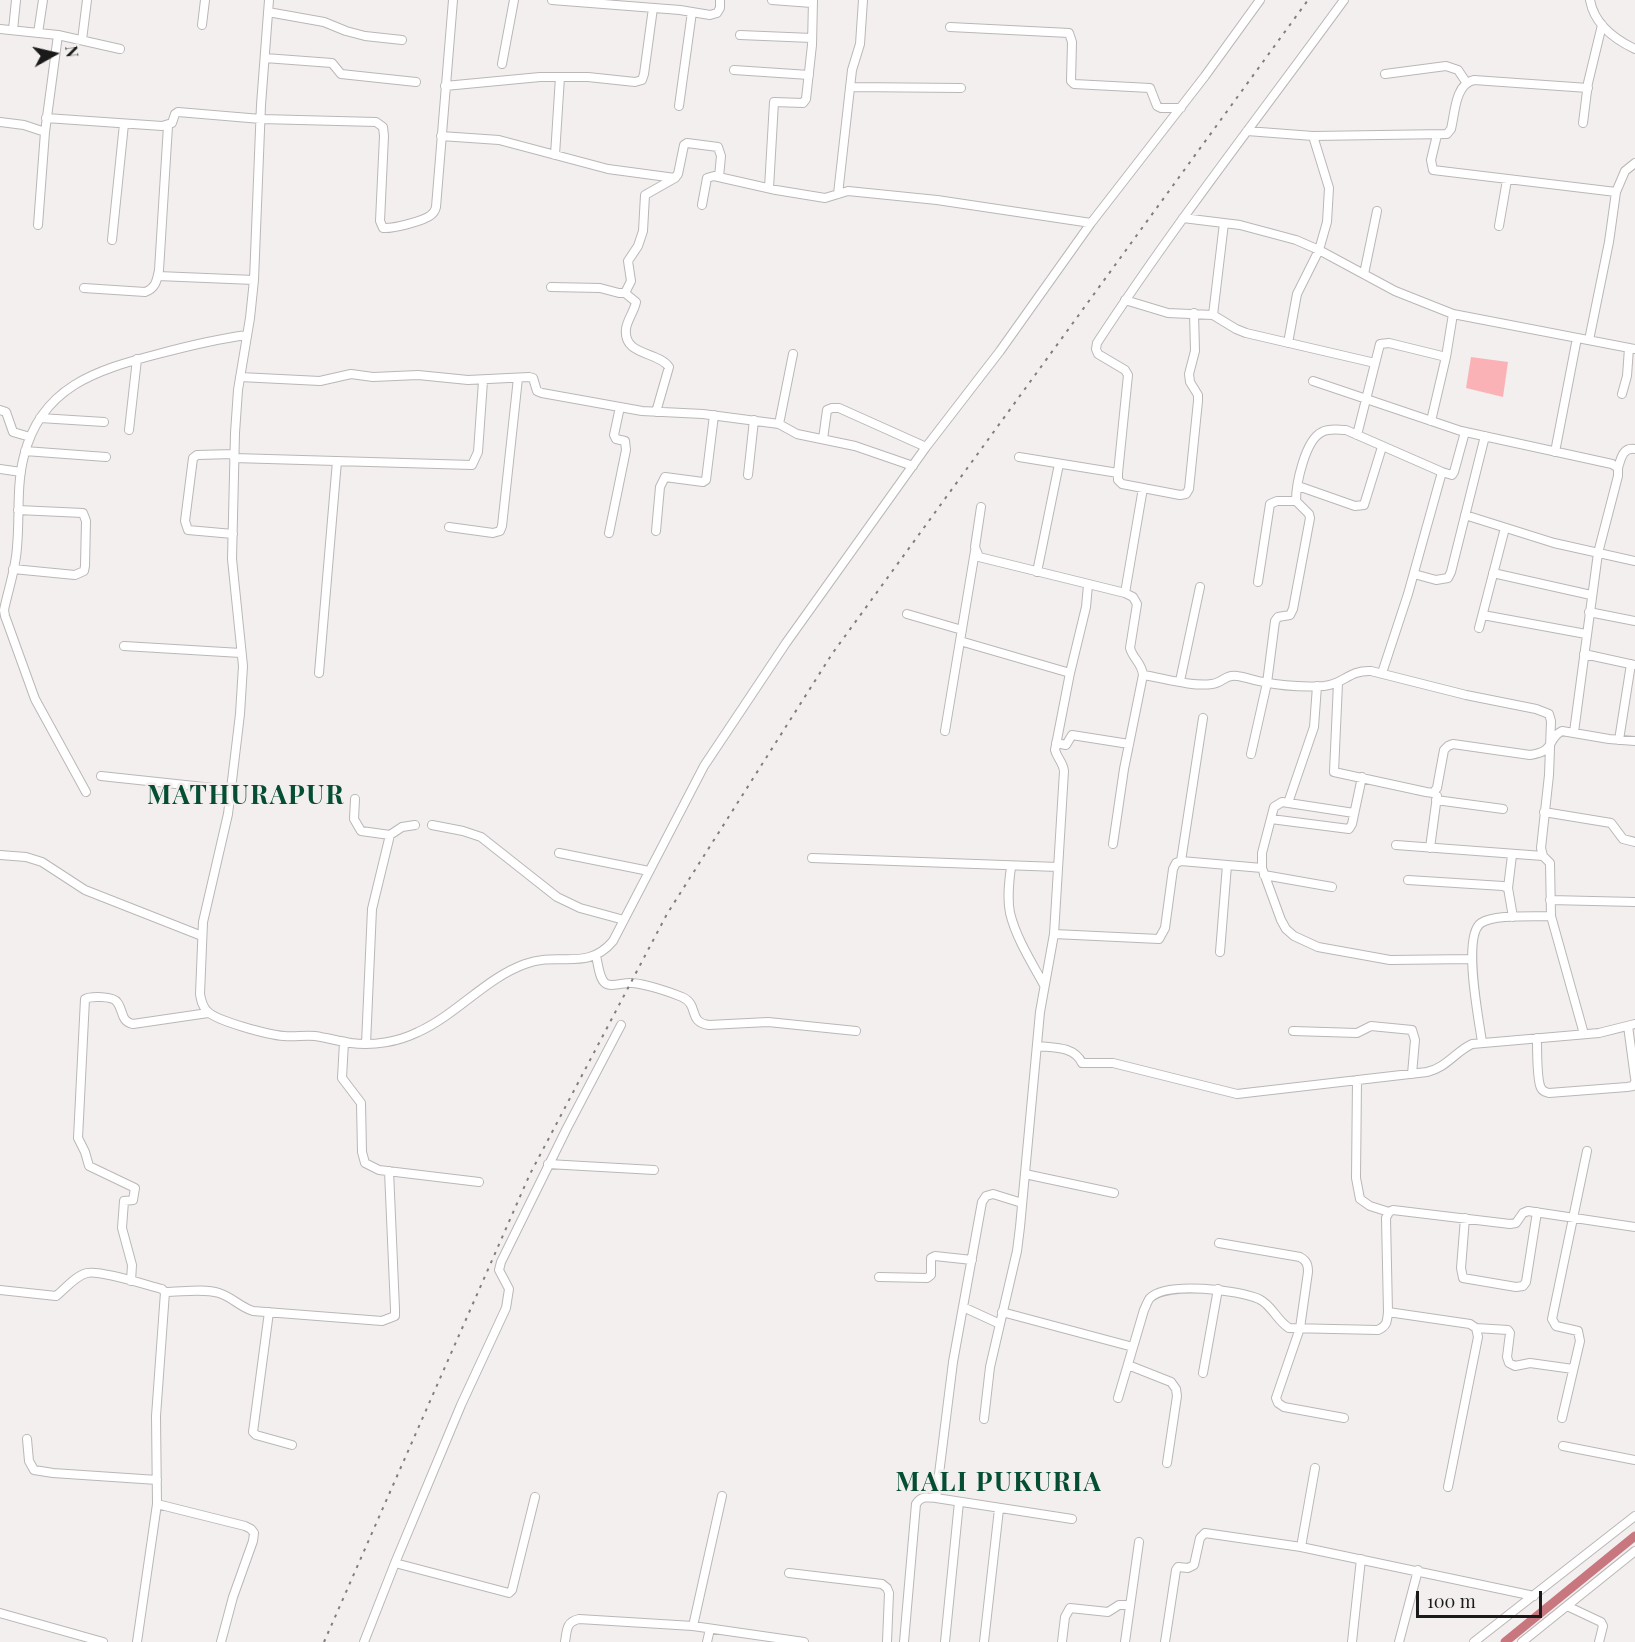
<!DOCTYPE html>
<html>
<head>
<meta charset="utf-8">
<style>
	body { margin:0 }
	#map { position:relative; width:1635px; height:1642px; overflow:hidden; background:#f3efef; font-family:"Playfair Display",serif }
	canvas { display:block }
	.north { position:absolute; left:24px; top:24px; width:60px; height:60px; -webkit-text-stroke:4px #f3efef; paint-order:stroke; rotate:82deg; font-size:16px; font-weight:700; line-height:24px; text-align:center; color:#1b1a1a }
	.north::after { content:''; display:block; margin:auto; width:21px; height:27px; background:#1b1a1a; clip-path:polygon(50% 0,100% 100%,50% 72%,0 100%) }
	.scale { position:absolute; left:1416px; top:1591px; width:126px; height:27px; box-sizing:border-box; border:3px solid #1b1a1a; border-top:0; padding-left:8px; font-size:18px; line-height:21px; white-space:nowrap; color:#1b1a1a; -webkit-text-stroke:4px #f3efef; paint-order:stroke }
</style>
</head>
<body>
<div id="map">
<canvas width="1635" height="1642"></canvas>
<div class="north">N</div>
<div class="scale">100 m</div>
</div>
<script>
const g = document.querySelector('canvas').getContext('2d');
g.lineJoin = 'round';
function fillPath(path, color) {
  g.fillStyle = color;
  g.fill(path, 'evenodd');
}
function stroke(path, color, width, dash) {
  g.strokeStyle = color;
  g.lineWidth = width;
  g.lineCap = dash ? 'butt' : 'round';
  g.setLineDash(dash || []);
  g.stroke(path);
}
function drawText(font, color, halo, rows, align = 'center') {
  g.font = font + ' "Playfair Display",serif';
  g.lineWidth = 5;
  g.setLineDash([]);
  g.textBaseline = 'middle';
  g.strokeStyle = halo;
  g.fillStyle = color;
  for (const [text, x, y, turn = 0] of rows) {
    g.save();
    g.translate(x, y);
    g.rotate((+turn || 0) * Math.PI / 180);
    g.textAlign = isNaN(turn) ? turn : align;
    if (halo) g.strokeText(text, 0, 0);
    g.fillText(text, 0, 0);
    g.restore();
  }
}
fillPath(new Path2D(`
	M1471,357L1508,362L1503,397L1466,388Z`), '#fbb2b7');
stroke(new Path2D(`
	M1505,1642L1635,1536`), '#c8777f', 9);
const minor = new Path2D(`
	M269,0L261,105L254,280L250,318L238,390L235,433L232,559L243,666L240,714L228,814L203,922L200,994C201,1000 202,1006 207,1011C216,1021 269,1035 284,1036C294,1037 305,1035 315,1036C327,1038 339,1041 351,1043C373,1046 398,1042 418,1032C456,1015 486,978 525,964C559,951 587,972 613,941L704,766L786,643L926,447L1000,351L1091,223L1205,76L1260,0
	M552,0L680,10L710,15L717,13L720,8V0
	M772,0L812,3
	M1590,0C1594,23 1614,39 1635,49
	M268,12L324,22L346,31L365,36L402,40
	M202,25L205,0
	M950,27L1069,33L1072,42L1071,81L1074,84L1150,88L1157,106L1161,108H1181
	M0,29L58,35L120,49
	M13,30L16,0
	M38,33L43,0
	M740,35L812,38
	M82,40L87,0
	M265,58L332,63L341,74L416,82
	M502,64L514,0
	M734,70L809,75
	M1385,74L1446,66L1458,70L1466,82
	M445,86L540,77H588L635,82L642,80L644,74L653,8
	M850,87L961,88
	M679,106L692,12
	M46,118L162,126L172,123L175,114L178,112L261,119L376,122L383,127L384,136L380,221L383,228C392,229 424,221 431,215C435,212 435,210 436,207L453,0
	M0,122L24,125L45,132
	M1583,123L1588,83L1602,25
	M1247,131L1313,136L1447,134L1451,129C1455,113 1455,84 1474,80L1588,88
	M1437,135L1431,160L1433,170L1616,192
	M441,136L499,140L608,169L675,178
	M555,155L560,77
	M769,188L774,102L803,103L806,99L812,45L813,0
	M838,194L852,70L860,44L863,0
	M702,205L707,178L714,176L776,190L825,198L848,191L937,200L1091,223
	M1183,218L1240,225L1296,240L1319,250L1395,291L1453,314L1635,349
	M38,225L45,132L58,35
	M1499,226L1507,180
	M112,240L124,124
	M1364,274L1377,211
	M158,276L254,280
	M551,287L600,288L619,293H625L631,281L628,261L638,246L643,231L645,195L675,178L678,174L684,145L687,143L718,147L721,156L719,177
	M84,288L145,292C156,288 157,280 159,270L168,126
	M625,293L636,302C634,312 627,320 626,329C623,356 658,351 669,367L656,412
	M1125,300L1168,313L1213,315L1236,329L1246,333L1375,363
	M1194,313L1195,351L1189,374L1190,382L1198,395V401L1189,489L1186,494L1180,495L1122,484L1118,480V473L1128,375L1125,370L1098,354L1096,349L1097,343C1174,225 1261,114 1344,0
	M1213,315L1224,223
	M1589,340L1609,242L1616,192L1625,171L1635,163
	M1288,343L1297,294L1319,250L1327,222L1329,188L1313,136
	M240,377L320,381L351,374L373,377L418,375L468,380L529,377L533,378L537,391L542,393L642,411L703,414L779,424L797,434L855,446L913,466
	M1313,381L1461,431L1612,464L1618,468V476L1598,553L1574,732
	M1622,394L1627,376L1629,348
	M0,410L6,412L13,432L30,437
	M40,418L104,422
	M1431,421L1446,357L1453,314
	M779,424L793,354
	M129,430L137,359
	M1357,435L1380,344L1389,343L1446,357
	M823,439L827,410L832,408H839L926,447
	M25,451L106,457
	M1555,452L1577,338
	M1019,457L1118,473
	M234,458L472,465L478,452L483,381
	M1618,468C1621,458 1623,447 1635,449
	M0,469L21,472
	M1442,472L1452,475L1454,472L1465,432
	M748,475L754,420
	M1298,486L1355,506L1364,505L1382,447
	M981,507L975,547L979,557L1125,593L1133,597L1137,604L1130,648C1133,659 1142,663 1143,675L1124,769L1113,844
	M1465,515L1554,543L1635,561
	M449,527L493,533L500,531L502,526L518,378
	M656,531L660,487L665,477L703,482L706,480L714,415
	M609,533L626,450L625,441L616,439L614,435L620,407
	M233,534L188,530L185,521L193,458L197,455L234,454
	M13,569L75,575L84,571L85,566L86,521L83,513L18,510
	M1037,572L1059,464
	M1493,573L1591,595
	M1414,574L1436,580L1448,578L1451,572L1485,436
	M1258,582L1270,504L1277,501H1296
	M1125,593L1143,488
	M1589,612L1635,621
	M907,614L962,630
	M1483,615L1586,634
	M1479,628L1505,528
	M960,641L1070,673
	M124,646L241,653
	M1584,654L1635,665
	M319,673L337,461
	M1143,675C1163,678 1192,687 1212,684C1222,683 1226,674 1237,676C1246,677 1255,681 1264,682C1283,686 1305,687 1324,686C1345,684 1348,670 1371,671L1466,695L1536,709L1549,714L1551,721L1549,775L1541,848L1543,856L1550,863L1551,916L1584,1034
	M1180,681L1200,587
	M1338,683L1334,772L1426,792L1433,793L1437,788L1444,750L1448,746L1453,744L1530,755C1557,751 1546,739 1562,731L1609,739L1635,741
	M945,731L975,551
	M1619,740L1631,664
	M1056,743L1066,745L1072,735L1129,744
	M1251,754L1267,683L1275,621L1278,617L1290,615L1293,609L1310,518L1309,514L1296,501C1296,484 1305,440 1322,432C1330,428 1338,430 1346,430L1442,472L1408,594L1382,673
	M101,776L232,790
	M86,792L35,699L5,616L4,610C8,590 16,568 17,547C20,517 16,486 24,456C41,387 96,370 158,354C188,346 217,339 247,335
	M355,799L354,819L361,831L390,835L402,827L415,825
	M1436,800L1503,809
	M1288,803L1314,727L1317,686
	M1544,812L1611,823L1623,839L1635,842
	M1354,813L1282,802L1274,807L1262,853V868L1281,920L1286,929L1294,936L1318,947L1390,960L1472,959
	M1271,819L1349,829L1352,824L1362,777
	M432,825L463,831L481,837L557,897L580,908L624,920
	M1396,845L1543,856
	M1430,848L1437,796
	M559,853L649,871
	M0,855L26,857L42,862L85,890L202,936
	M812,858L1058,867
	M1181,861L1203,718
	M1011,867C1009,882 1007,898 1010,913C1016,938 1032,963 1044,985
	M1264,875L1332,887
	M1408,880L1503,886L1508,888L1513,917
	M1508,888L1512,855
	M1550,900L1635,902
	M1054,934L1159,939L1165,928L1173,869L1176,863L1181,861L1262,868
	M1220,952L1227,865
	M596,956C598,963 599,978 605,983C611,988 624,982 632,983C646,984 670,992 682,997C700,1005 687,1022 709,1025L768,1022L856,1031
	M1628,1026L1635,1078
	M1293,1031L1357,1033L1371,1026L1412,1030L1415,1040L1412,1074
	M1537,1038C1537,1048 1537,1081 1541,1088C1543,1092 1546,1092 1549,1093L1627,1087L1633,1086L1635,1082
	M344,1042L342,1078L361,1103L362,1152L365,1163L379,1170L479,1182
	M1482,1042C1479,1020 1462,936 1481,923C1495,914 1533,917 1551,916
	M366,1044L372,909L390,835
	M1037,1046C1054,1048 1074,1046 1082,1063H1113L1237,1094L1427,1072C1446,1068 1455,1052 1472,1044L1599,1033L1635,1024
	M1357,1080L1356,1178L1360,1199L1370,1206L1389,1212
	M548,1164L654,1170
	M1025,1174L1114,1193
	M1465,1218L1461,1268L1463,1278L1516,1287L1523,1286L1526,1282L1537,1212
	M1219,1243L1300,1257C1307,1261 1308,1265 1308,1272L1300,1328L1276,1398L1278,1403L1284,1407L1344,1418
	M879,1277L927,1278L931,1275V1258L935,1256L972,1260
	M131,1281L132,1265L122,1228L124,1201L133,1200L135,1188L89,1166L85,1152L78,1138L85,999C91,996 113,996 117,1002C124,1011 120,1021 133,1024L208,1013
	M0,1290L56,1296C65,1289 75,1276 87,1273C100,1270 146,1285 162,1289L165,1292L156,1416L157,1504L137,1642
	M165,1292C182,1292 203,1288 219,1293C232,1297 240,1307 253,1311L382,1321L395,1316V1309L389,1171
	M963,1307L1000,1324
	M269,1312L253,1432L256,1435L292,1445
	M1002,1312L1133,1347
	M1388,1312L1470,1324L1476,1328L1478,1337L1448,1487
	M1476,1328L1508,1330L1510,1333L1507,1357L1509,1363L1515,1366L1530,1363L1573,1369
	M1128,1365L1171,1382L1176,1389L1177,1396L1167,1463
	M1203,1373L1218,1289
	M1118,1398L1144,1310C1146,1306 1148,1300 1150,1298C1167,1281 1239,1290 1259,1299C1273,1306 1276,1320 1289,1328L1378,1330C1387,1326 1387,1322 1388,1312L1386,1218L1389,1212L1393,1210L1510,1224L1516,1223L1523,1213L1528,1211L1635,1227
	M1562,1418L1580,1341L1578,1331L1556,1326L1552,1319L1587,1151
	M984,1419L990,1367L1017,1251L1020,1227L1040,1012L1054,934L1064,771C1063,762 1057,758 1055,750L1070,673L1086,607L1088,585
	M27,1439L29,1461L34,1470L53,1473L157,1480
	M1563,1446L1635,1460
	M936,1498L953,1362L982,1202L986,1196L993,1194L1022,1203
	M157,1504L245,1526L251,1529L254,1533L253,1541L233,1597L221,1642
	M1301,1547L1315,1468
	M395,1563L509,1593L512,1590L535,1497
	M789,1573L882,1584L887,1588L889,1593L887,1642
	M1567,1606L1601,1622L1603,1626L1599,1642
	M0,1613L103,1642
	M693,1626L722,1496
	M364,1642L395,1563L461,1405L506,1308L509,1289L499,1270L501,1262L567,1128L621,1025
	M565,1642C567,1630 566,1622 579,1619L693,1626L804,1642
	M707,1642L710,1629
	M904,1642L916,1504C921,1496 927,1497 936,1498L1072,1519
	M945,1642L959,1502
	M984,1642L999,1509
	M1062,1642L1065,1617L1070,1608L1108,1612L1119,1605H1130
	M1125,1642L1139,1542
	M1165,1642L1176,1570L1178,1567L1188,1568L1194,1565L1200,1538L1205,1533L1301,1547L1534,1596
	M1352,1642L1361,1559
	M1399,1642L1418,1570
	M1474,1642L1635,1516
	M1522,1642L1635,1551`);
stroke(minor, '#bbb7b7', 10);
stroke(minor, '#fff', 8);
stroke(new Path2D(`
	M324,1642L530,1174L667,914L832,654L1308,0`), '#817e7e', 2, [3, 6]);
g.letterSpacing = '1.5px';
drawText('bold 26px', '#054e33', '#f3efef', [
	["MATHURAPUR",246,796],
	["MALI PUKURIA",999,1483]
]);
g.letterSpacing = '0px';
</script>
</body>
</html>
